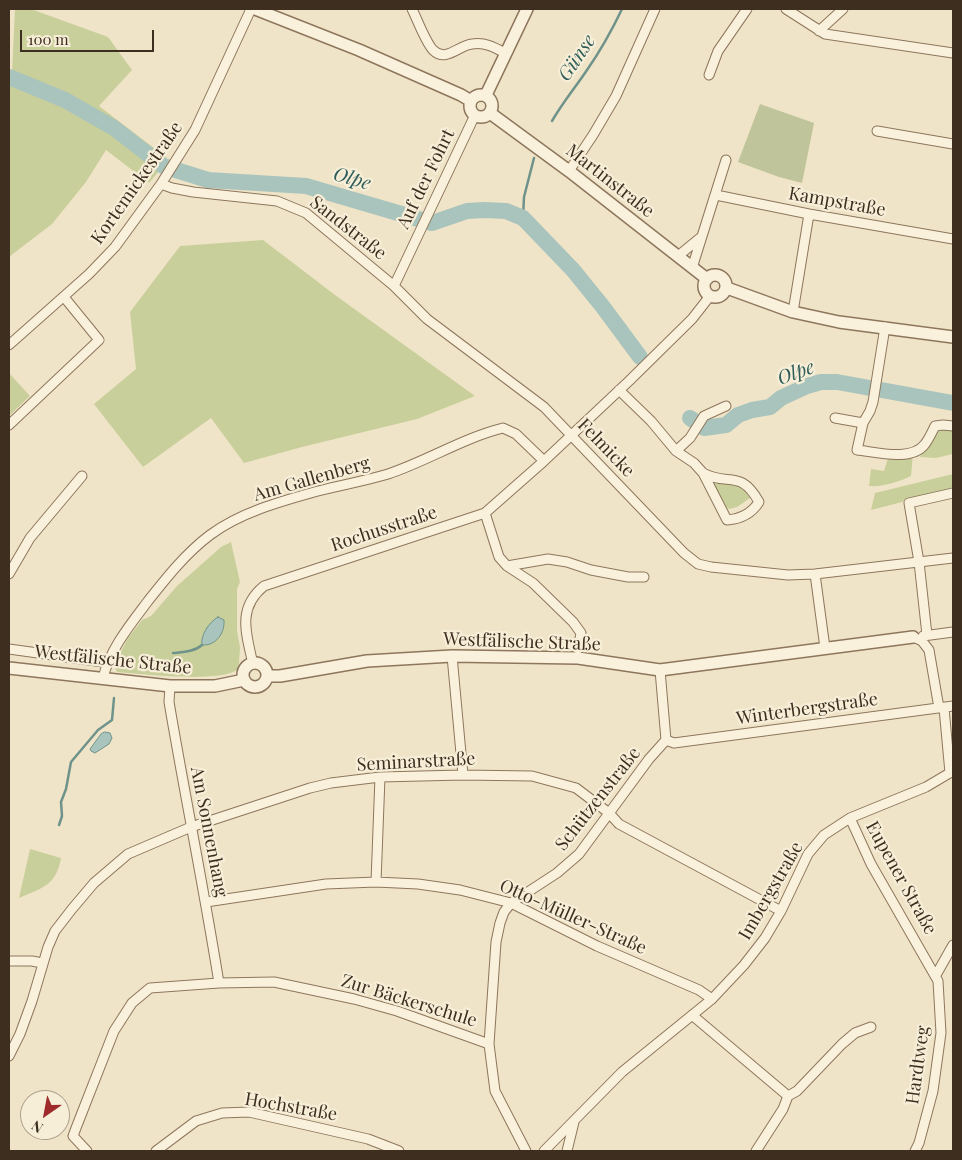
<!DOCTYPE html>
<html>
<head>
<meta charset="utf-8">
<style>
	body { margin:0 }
	#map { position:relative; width:962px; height:1160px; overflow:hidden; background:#f0e4c8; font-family:"Playfair Display",serif }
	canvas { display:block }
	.frame { position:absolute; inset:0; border:10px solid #3d2e20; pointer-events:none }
	.north { position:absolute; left:20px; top:1090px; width:50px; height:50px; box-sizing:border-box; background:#f7eed8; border:1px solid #ada18e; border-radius:50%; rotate:213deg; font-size:14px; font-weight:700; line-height:20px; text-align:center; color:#3d2e20 }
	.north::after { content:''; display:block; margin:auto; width:18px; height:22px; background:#9e2a2b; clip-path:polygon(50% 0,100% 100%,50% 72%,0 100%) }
	.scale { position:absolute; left:20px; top:30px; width:134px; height:22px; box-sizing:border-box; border:2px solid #3d2e20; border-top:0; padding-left:6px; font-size:15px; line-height:18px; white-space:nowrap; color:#3d2e20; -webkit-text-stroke:4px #f7eed8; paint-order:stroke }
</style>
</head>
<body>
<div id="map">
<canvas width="962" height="1160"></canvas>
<div class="frame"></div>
<div class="north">N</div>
<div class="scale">100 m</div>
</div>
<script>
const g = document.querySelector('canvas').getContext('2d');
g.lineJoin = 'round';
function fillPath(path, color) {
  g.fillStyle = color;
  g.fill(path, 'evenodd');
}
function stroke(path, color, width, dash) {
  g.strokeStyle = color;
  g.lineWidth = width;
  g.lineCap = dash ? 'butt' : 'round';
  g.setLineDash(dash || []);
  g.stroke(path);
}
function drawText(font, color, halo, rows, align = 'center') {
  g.font = font + ' "Playfair Display",serif';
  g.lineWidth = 4.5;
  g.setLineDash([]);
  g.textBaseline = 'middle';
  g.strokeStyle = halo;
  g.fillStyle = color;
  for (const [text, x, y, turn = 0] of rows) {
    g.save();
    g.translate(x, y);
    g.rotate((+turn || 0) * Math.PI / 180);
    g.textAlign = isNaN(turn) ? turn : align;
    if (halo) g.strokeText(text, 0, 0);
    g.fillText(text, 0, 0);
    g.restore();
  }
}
fillPath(new Path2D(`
	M15,9H31L108,37L132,70L99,106L167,158L164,165L149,183L106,150L86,182L52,224L9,257V72L12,73Z
	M263,240L335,295L475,396L417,419L302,447L244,463L211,418L143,467L94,404L136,369L130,312L180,246Z
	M9,373L30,396L9,416Z
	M936,427L953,428V454L936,458L920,457Z
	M913,454L911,476C898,482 884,487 869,486L871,469L884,471L888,458Z
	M953,474V489L871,510L875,493Z
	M712,481L742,483L753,496L737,507L729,509L722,504Z
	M231,542L240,582L237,589V631L240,647L239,664L237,670C218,683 142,674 117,672L114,665L128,638L142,620L151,616L177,586L221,547Z
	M30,849L61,858C56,886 42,888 19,898Z`), '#c9cf9b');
fillPath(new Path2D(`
	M760,104L814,123L802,183L779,177L738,162Z`), '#bfc49a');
const water = new Path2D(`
	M218,617L224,620C225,633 216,646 202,645C200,636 209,622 218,617Z
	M105,732L110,733L112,738L109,744L95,753L91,751L90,749L101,734Z`);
fillPath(water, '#a9c4bc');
stroke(water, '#6f938a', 1);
stroke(new Path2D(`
	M552,121C563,102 575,88 587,70C601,50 612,30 622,9
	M523,218L524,197L534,158
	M173,653C183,652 194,652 202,645
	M59,825L62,816L61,802L66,789L71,762L98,730L112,720L114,698`), '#6f938a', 2.5);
stroke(new Path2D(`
	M9,77L65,100L114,128L163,166L208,180L306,186L432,223L467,211L484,210L506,211L523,218L573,270L603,307L640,357
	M690,418L704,428L726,425L738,415L752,410L770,407L781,398L807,386L821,382H837L953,403`), '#a9c4bc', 16);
const minor = new Path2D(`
	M412,9C418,21 425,41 433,50C446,63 459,45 472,44C485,42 494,47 505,53
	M786,9L825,34L953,53
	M819,31L843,9
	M709,75L718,51L747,9
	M877,131L953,144
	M569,171L593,135L616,96L655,9
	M161,184L172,188L193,192L277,201L306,213L394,286L427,319L544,407L684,553L698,564L711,567L788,575L815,574L953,558
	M716,195L809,214L953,239
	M678,256L700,238
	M692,268L726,160
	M394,286L475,115
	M793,312L809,214
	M9,345L89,274L115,247L161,184L195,130L251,9
	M619,390L651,421L676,451L694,463L703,473L727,520C740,519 752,513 759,502C740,468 728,487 703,473
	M835,418L863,423L857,450C876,452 912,462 925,444C929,439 932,432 935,426L943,425L953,426
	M863,423L870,411L873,402L885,327
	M9,425L99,340L64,297
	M676,451L690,438L704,416L726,406
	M485,513L499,557L507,566L533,583L573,622L581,633L578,649
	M507,566L548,559L567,562L591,570L628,577H644
	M9,574L30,538L82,476
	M815,574L825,648
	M927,635L919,562L909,503L953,493
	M923,636L953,632
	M913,637L922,641L929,650L939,708
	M9,649L103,662L106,665
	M452,656L463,775
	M253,664C246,633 237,608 264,586L485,513L544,461L629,381L692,319L710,296
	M103,678C110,649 130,625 148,601C167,577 186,553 210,535C241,512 282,501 318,491C341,485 365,481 388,474C427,461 463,438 503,428L516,434L544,461
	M170,686L169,702C185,796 204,889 219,983
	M944,708L950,773
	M666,740L674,743L953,706
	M850,818L871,864L938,981L941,1033L933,1091L919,1143L915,1151
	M376,882L380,777
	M206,902L326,884L376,882L418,884L460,890L511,903L597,946L699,990L712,999
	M9,961H32L42,963
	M936,975L953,945
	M692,1015L788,1096
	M9,1056L20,1034L32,1001L48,947L55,931L72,909L94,883L128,854L191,827L310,788L331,783L380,777L463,775L532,776L576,788L609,813L619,824L781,911
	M87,1151L73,1136L76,1128L114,1031L132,1003L150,988L219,983L274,982L354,999L397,1011L489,1044
	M156,1151L196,1121L222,1113L249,1112L368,1139L399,1151
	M526,1151L495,1091L489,1044L496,942L500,923L504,912L511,903L557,873L579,854L649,759L666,740L660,670
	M544,1151L622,1072L712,999L744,965L765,938L781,911L808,854L824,835L850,818L926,787L953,771
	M567,1151L574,1122
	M756,1151L783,1109L788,1096L797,1091L842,1044L855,1033L871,1027`);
const tertiary = new Path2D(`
	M255,9L359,50L461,95L471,101
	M470 106a11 11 0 1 1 22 0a11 11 0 1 1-22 0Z
	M486,95L527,9
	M490,113L569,171L707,279
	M704 286a11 11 0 1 1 22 0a11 11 0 1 1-22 0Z
	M727,288L793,312L839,322L953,337
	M243 675a12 12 0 1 1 24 0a12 12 0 1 1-24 0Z
	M9,668L170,686H215L244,680
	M267,676H280L367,661L452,656L578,658L660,670L913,637`);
stroke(minor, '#8d765c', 11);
stroke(tertiary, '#8d765c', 14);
stroke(minor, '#faf1dc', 9);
stroke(tertiary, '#faf1dc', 11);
drawText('18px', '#3d2e20', '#f7eed8', [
	["Auf der Fohrt",426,179,-64],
	["Martinstraße",610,181,38],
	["Kortemickestraße",137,183,-55],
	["Kampstraße",837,202,10],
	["Sandstraße",348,228,38],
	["Felmicke",606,448,46],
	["Am Gallenberg",312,479,-16],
	["Rochusstraße",384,529,-18],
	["Westfälische Straße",522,642,2],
	["Westfälische Straße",113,660,6],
	["Winterbergstraße",807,709,-8],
	["Seminarstraße",416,762,-3],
	["Schützenstraße",598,799,-52],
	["Am Sonnenhang",209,832,79],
	["Eupener Straße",901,878,61],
	["Imbergstraße",771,891,-60],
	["Otto-Müller-Straße",573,917,24],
	["Zur Bäckerschule",409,1001,17],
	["Hardtweg",918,1065,-82],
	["Hochstraße",291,1107,10]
]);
drawText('italic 19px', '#2f5d5a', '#f7eed8', [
	["Günse",577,58,-56],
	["Olpe",352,179,16],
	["Olpe",796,373,-20]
]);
</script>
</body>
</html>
